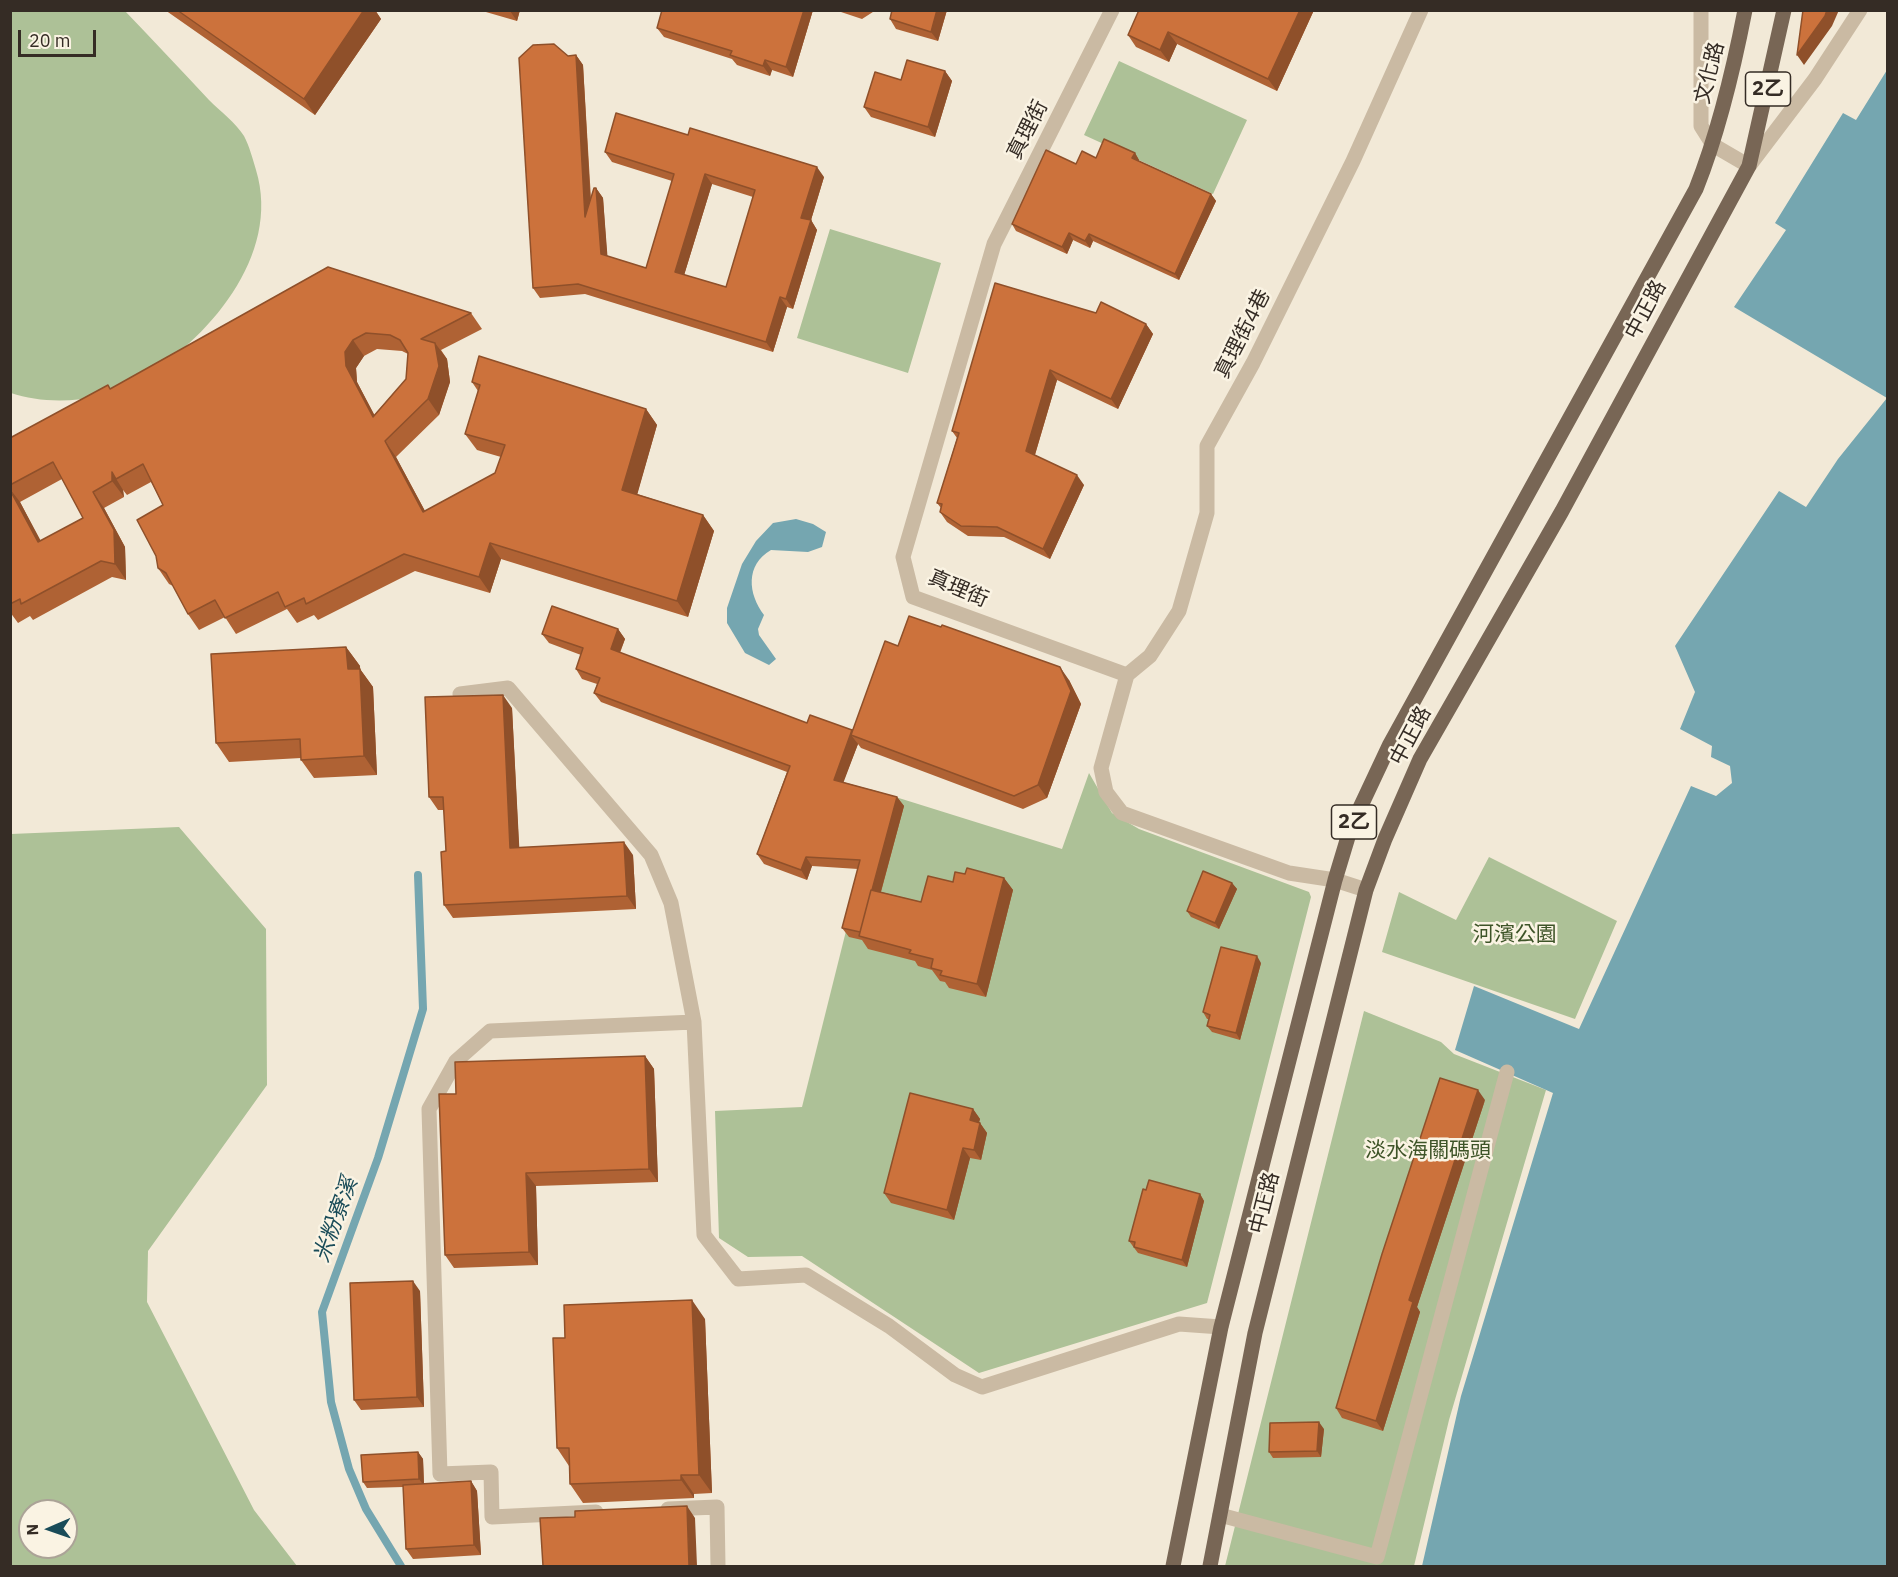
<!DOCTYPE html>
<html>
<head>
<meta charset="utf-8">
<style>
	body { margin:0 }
	#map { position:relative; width:1898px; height:1577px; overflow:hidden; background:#f2e9d7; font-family:"IBM Plex Sans",sans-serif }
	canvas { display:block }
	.frame { position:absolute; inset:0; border:12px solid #352c25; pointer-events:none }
	.north { position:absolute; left:18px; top:1499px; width:60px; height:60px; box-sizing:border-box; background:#faf3e3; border:2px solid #aba397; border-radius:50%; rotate:268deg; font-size:16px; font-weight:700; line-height:24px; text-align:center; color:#352c25 }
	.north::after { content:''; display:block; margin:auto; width:21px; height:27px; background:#194b58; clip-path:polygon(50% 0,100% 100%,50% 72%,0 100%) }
	.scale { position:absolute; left:18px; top:30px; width:78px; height:27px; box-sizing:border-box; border:3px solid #352c25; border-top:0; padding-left:8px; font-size:18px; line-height:21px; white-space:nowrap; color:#352c25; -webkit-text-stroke:4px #faf3e3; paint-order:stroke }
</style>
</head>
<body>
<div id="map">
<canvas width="1898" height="1577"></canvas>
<div class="frame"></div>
<div class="north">N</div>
<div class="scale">20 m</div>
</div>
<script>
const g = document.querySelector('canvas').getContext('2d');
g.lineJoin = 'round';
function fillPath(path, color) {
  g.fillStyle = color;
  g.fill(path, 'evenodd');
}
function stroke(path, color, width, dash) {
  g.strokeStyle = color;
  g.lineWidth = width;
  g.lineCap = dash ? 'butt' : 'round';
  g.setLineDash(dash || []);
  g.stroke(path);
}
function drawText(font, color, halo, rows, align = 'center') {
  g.font = font + ' "IBM Plex Sans","Noto Sans TC",sans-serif';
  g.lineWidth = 5;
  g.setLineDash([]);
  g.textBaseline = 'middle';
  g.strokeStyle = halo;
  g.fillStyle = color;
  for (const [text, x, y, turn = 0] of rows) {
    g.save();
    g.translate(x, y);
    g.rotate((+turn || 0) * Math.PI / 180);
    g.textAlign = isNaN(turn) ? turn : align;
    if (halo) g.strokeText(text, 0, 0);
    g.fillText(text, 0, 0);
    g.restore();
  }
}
fillPath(new Path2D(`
	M10,11H125C153,40 181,70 209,100C220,111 236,123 244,136C249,145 253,160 256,170C282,256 207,341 138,381C102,402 49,406 11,393Z
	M1119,61L1247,120L1213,194L1084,135Z
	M830,229L941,263L908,373L797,338Z
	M1089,773L1112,813L1139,829L1309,892L1311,897L1207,1303L979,1373L802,1256L748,1257L719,1238L715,1111L802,1107L853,903L870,789L1062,849Z
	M179,827L266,929L267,1085L148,1251L147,1302L254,1510L297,1566H11V834ZM30,1511H66V1547H30Z
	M1489,857L1617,921L1575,1019L1382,952L1399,892L1456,920Z
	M1364,1011L1441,1042L1454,1054L1546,1090L1449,1420L1414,1566H1225Z`), '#adc197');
fillPath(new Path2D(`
	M1887,70V1566H1422L1461,1396L1553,1093L1455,1050L1474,986L1579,1029L1691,786L1716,796L1732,783L1730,766L1711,757L1712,746L1680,729L1695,692L1675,646L1779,491L1806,507L1838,459L1887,398L1734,307L1786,230L1775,223L1843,113L1856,120Z
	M796,519L813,524L826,532L822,547L808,552L771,550C745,565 748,594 764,615L758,629L759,635L776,659L769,665L745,653L727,623V608L742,564L756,541L773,523Z`), '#75a6b0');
stroke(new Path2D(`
	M401,1566L366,1509L349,1469L331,1402L322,1312L378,1158L423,1009L418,875`), '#75a6b0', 8);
stroke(new Path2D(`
	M1112,10L994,244L903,557L913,597L1127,675L1101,768L1106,792L1122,813L1289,873L1335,880L1366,890
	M1701,10V126L1713,145L1749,166L1815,79L1860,10
	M1127,675L1150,656L1179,611L1207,513V446L1253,363L1353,161L1421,10
	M460,694L508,688L651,855L671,903L694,1022
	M668,1509L717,1507L718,1566
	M596,1512L492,1517L491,1472L440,1474L429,1109L456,1061L490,1031L694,1022L704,1235L738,1279L806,1275L889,1326L955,1375L982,1387L1179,1324L1221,1327
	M1220,1515L1377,1557L1507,1072`), '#cabaa3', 15);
stroke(new Path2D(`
	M1173,1566L1221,1327L1335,880L1351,827L1390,744L1696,189C1719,131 1733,72 1745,10
	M1210,1566L1255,1333L1366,890L1385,839L1420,759L1562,511L1749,166L1784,10`), '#786655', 15);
fillPath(new Path2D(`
	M165,10H375L381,19L315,115Z
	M479,10H520L517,21Z
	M662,10H813L793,77L772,70L770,76L737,65L732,59L664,37L657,28Z
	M835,10H876L862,19Z
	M892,10H947L938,41L896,29L890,19Z
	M1139,10H1314L1277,91L1177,44L1169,62L1136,47L1128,35Z
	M576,55L583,65L591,199L596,188L603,198L607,256L646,268L672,181L612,162L605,152L824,177L811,220L817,230L793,309L787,307L773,352L585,294L540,298L533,288L568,56ZM712,184L753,197L726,287L684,275Z
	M945,71L952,81L935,137L871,117L864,107L901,80Z
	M1135,153L1139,160V161L1211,194L1216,201L1179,280L1093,241L1090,248L1073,240L1067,254L1016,231L1012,224L1076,164L1096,158Z
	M328,267L471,313L482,329L441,350L447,359L450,382L439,415L396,457L425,511L495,473L501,457L477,450L465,434L478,391L472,382L646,409L657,425L637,494L703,515L714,531L688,617L501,559L490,593L415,571L318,620L314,615L297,623L287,609L236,634L225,617L199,630L188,614L173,586L169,584L158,568L163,505L151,482L127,495L123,490L124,497L104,508L125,547L126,580L112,577L33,620L30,616L18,623L10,612V438L108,385L111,389ZM377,349L402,351L408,354L406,379L374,415L357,382L356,368L364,356ZM62,479L83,518L40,541L20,502Z
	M1096,313L1146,324L1153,334L1118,409L1057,380L1035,455L1084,485L1050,559L1004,537L968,536L947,522L940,512L941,508L937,503L957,438L952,431Z
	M618,629L625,639L620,653L807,723L853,731L898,646L1069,680L1081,704L1047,798L1023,809L861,748L858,744L843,782L897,797L904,806L881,892L921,902L965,874L1004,878L1013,890L986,997L949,988L945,982L940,981L932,970L918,966L915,961L868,949L862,940L849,937L842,928L858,869L812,866L807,880L764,864L757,854L787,772L601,702L594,693L597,684L582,679L576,669L581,655L549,643L542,634Z
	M346,647L360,666V669L373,687L377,775L314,778L301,760V758L229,762L216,743Z
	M512,708L519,848L633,855L636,909L453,918L444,905L446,851L444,810H438L429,797Z
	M1232,883L1237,889L1219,929L1191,917L1187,911Z
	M1261,963L1240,1040L1212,1032L1207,1026L1209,1019H1207L1203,1012Z
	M645,1056L654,1069L658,1182L536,1186L538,1265L454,1268L445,1255L456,1094Z
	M1485,1100L1417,1307L1420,1312L1383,1431L1342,1418L1336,1408Z
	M973,1109L980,1119L979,1122L980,1123L987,1133L981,1160L970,1158L954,1220L891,1203L884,1193Z
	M1146,1190L1200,1194L1204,1201L1187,1267L1138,1253L1129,1241Z
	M420,1291L424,1407L361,1410L354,1400Z
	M705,1319L712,1493L694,1494V1498L583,1503L570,1484L569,1466L557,1448L565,1338Z
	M1324,1429L1321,1457L1273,1458L1269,1452Z
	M418,1452L423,1459L424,1484L471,1481L477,1491L481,1555L413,1559L406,1549L403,1487L367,1488L363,1482Z`), '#af6234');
fillPath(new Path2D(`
	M364,10H375L381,19L315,115L304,99Z
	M520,10L517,21L510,11Z
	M804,10H813L793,77L786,67Z
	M937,10H947L938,41L931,32Z
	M1300,10H1314L1277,91L1268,79Z
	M1827,10H1839L1832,26L1804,65L1797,55Z
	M1168,32L1177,44L1169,62L1160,50Z
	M576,55L583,65L592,227L585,217Z
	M765,60L772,70L770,76L763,66Z
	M945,71L952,81L935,137L928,127Z
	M1135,153L1139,160L1137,165L1132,158Z
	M817,167L824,177L811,220L817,230L793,309L786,299L801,218Z
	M705,174L712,184L682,282L675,272Z
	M596,188L603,198L608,263L601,254Z
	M1211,194L1216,201L1179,280L1175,274Z
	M1069,233L1073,240L1067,254L1062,247Z
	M1089,234L1093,241L1090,248L1085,241Z
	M780,297L787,307L773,352L766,342Z
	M1146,324L1153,334L1118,409L1111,399Z
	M353,340L364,356L356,368L357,382L384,433L373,417L346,366L345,352Z
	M435,343L447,359L450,382L439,415L428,399Z
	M1050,370L1057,380L1033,461L1026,451Z
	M646,409L657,425L634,506L622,490Z
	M385,441L396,457L434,528L423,512Z
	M112,472L123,490L124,497L112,481Z
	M1077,475L1084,485L1050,559L1043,549Z
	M10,489L20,502L50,558L38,542Z
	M93,492L104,508L125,547L126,580L115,564Z
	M703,515L714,531L688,617L677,601Z
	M490,543L501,559L490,593L479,577Z
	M618,629L625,639L617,659L611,649Z
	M346,647L360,666L361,688L348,669Z
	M1060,667L1069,680L1081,704L1047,798L1038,785Z
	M360,669L373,687L377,775L364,756Z
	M503,695L512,708L520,861L510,848Z
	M852,730L851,735L858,744L841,789L834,780Z
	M897,797L904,806L868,939L861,932Z
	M624,842L633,855L636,909L627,896Z
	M806,857L812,866L807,880L801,870Z
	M1004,878L1013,890L986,997L977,984Z
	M1232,883L1237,889L1219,929L1215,923Z
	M1257,956L1261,963L1240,1040L1236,1033Z
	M645,1056L654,1069L658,1182L649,1169Z
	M1478,1090L1485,1100L1417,1307L1420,1312L1383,1431L1376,1421L1409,1300Z
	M973,1109L980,1119L977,1130L970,1120Z
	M980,1123L987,1133L981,1160L974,1150Z
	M963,1148L970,1158L954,1220L947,1210Z
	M526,1173L536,1186L538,1265L529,1252Z
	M1200,1194L1204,1201L1187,1267L1182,1260Z
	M413,1281L420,1291L424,1407L417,1397Z
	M692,1300L705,1319L712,1493L699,1475Z
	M1319,1422L1324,1429L1321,1457L1317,1451Z
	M418,1452L423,1459L424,1486L419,1479Z
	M681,1475L694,1494V1498L681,1480Z
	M471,1481L477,1491L481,1555L474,1545Z
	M687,1506L695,1518L697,1566H689Z`), '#8f502a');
const building = new Path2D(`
	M177,10H364L304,99Z
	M662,10H804L786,67L765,60L763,66L730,55L732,51L657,28Z
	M892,10H937L931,32L890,19Z
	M1139,10H1300L1268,79L1168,32L1160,50L1128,35Z
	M1803,10H1827L1825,16L1797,55Z
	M554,44L568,56L576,55L585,217L594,188H596L601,254L646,268L674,174L605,152L616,113L688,135L690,128L817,167L801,218L811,220L786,299L780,297L766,342L578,284L533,288L519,58L533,45ZM705,174L755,190L726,287L675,272Z
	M907,60L945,71L928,127L864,107L875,72L901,80Z
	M1104,139L1135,153L1132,158L1211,194L1175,274L1089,234L1085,241L1069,233L1062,247L1012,224L1046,150L1076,164L1082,151L1096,158Z
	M328,267L471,313L421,339L435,343L439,366L428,399L385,441L423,512L495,473L505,445L465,434L480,385L472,382L479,356L646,409L622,490L703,515L677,601L490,543L479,577L404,554L306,604L304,598L285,607L278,592L225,618L215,600L188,614L166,573L158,568L156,556L137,520L163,505L143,464L116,479L112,472V481L93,492L114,530L115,564L101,561L21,604L20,599L10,604V490L38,542L83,518L53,462L10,485V438L108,385L110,389ZM366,333L390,335L400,340L408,353L406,379L373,417L346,366L345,352L353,340Z
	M995,283L1096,313L1101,302L1146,324L1111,399L1050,370L1026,451L1077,475L1043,549L997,527L961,526L940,512L942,504L937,503L959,433L952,431Z
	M552,606L618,629L611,649L807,723L810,715L852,730L834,780L897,797L872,890H871L860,932L842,928L860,860L806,857L801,870L757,854L790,766L594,693L600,678L576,669L583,648L542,634Z
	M909,616L941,627L942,625L1060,667L1071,691L1038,785L1014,796L851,735L885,641L898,646Z
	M346,647L348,669H360L364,756L301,760L300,739L216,743L211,654Z
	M503,695L510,848L624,842L627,896L444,905L441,852L446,851L443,797H429L425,697Z
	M967,868L1004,878L977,984L940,975L942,971L931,968L933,959L909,953L911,950L859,936L871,890L921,902L928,876L953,882L955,872L965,874Z
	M1203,871L1232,883L1215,923L1187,911Z
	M1221,947L1257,956L1236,1033L1207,1026L1210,1015L1203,1012Z
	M645,1056L649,1169L526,1173L529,1252L445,1255L439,1094H456L455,1062Z
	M1440,1078L1478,1090L1409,1300L1413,1302L1376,1421L1336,1408L1382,1254Z
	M910,1093L973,1109L970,1120L980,1123L974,1150L963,1148L947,1210L884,1193Z
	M1149,1180L1200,1194L1182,1260L1134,1247L1135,1242L1129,1241L1143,1189L1146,1190Z
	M413,1281L417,1397L354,1400L350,1283Z
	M692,1300L699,1475H681V1480L570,1484L569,1448H557L553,1338H565L564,1305Z
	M1319,1422L1317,1451L1269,1452L1270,1423Z
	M418,1452L419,1479L363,1482L361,1455Z
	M471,1481L474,1545L406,1549L403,1485Z
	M687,1506L689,1566H543L540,1518L575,1517V1511Z`);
fillPath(building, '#cc723c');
stroke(building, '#8f502a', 1.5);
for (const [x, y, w] of [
	[1768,89,45],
	[1354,822,45]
]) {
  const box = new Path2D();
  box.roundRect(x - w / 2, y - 17, w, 34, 4.5);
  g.fillStyle = '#faf3e3';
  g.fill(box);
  stroke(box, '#352c25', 1.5);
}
drawText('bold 20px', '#352c25', null, [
	["2乙",1768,89],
	["2乙",1354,822]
]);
drawText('21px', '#352c25', '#faf3e3', [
	["文化路",1710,73,-76],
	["真理街",1028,130,-63],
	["中正路",1646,310,-62],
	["真理街4巷",1243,334,-63],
	["真理街",958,589,23],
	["中正路",1411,736,-62],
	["中正路",1265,1203,-76]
]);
drawText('21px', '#3e5428', '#faf3e3', [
	["河濱公園",1515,935],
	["淡水海關碼頭",1428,1151]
]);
drawText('italic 22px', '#194b58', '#faf3e3', [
	["米粉寮溪",336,1220,-70]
]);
</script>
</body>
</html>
